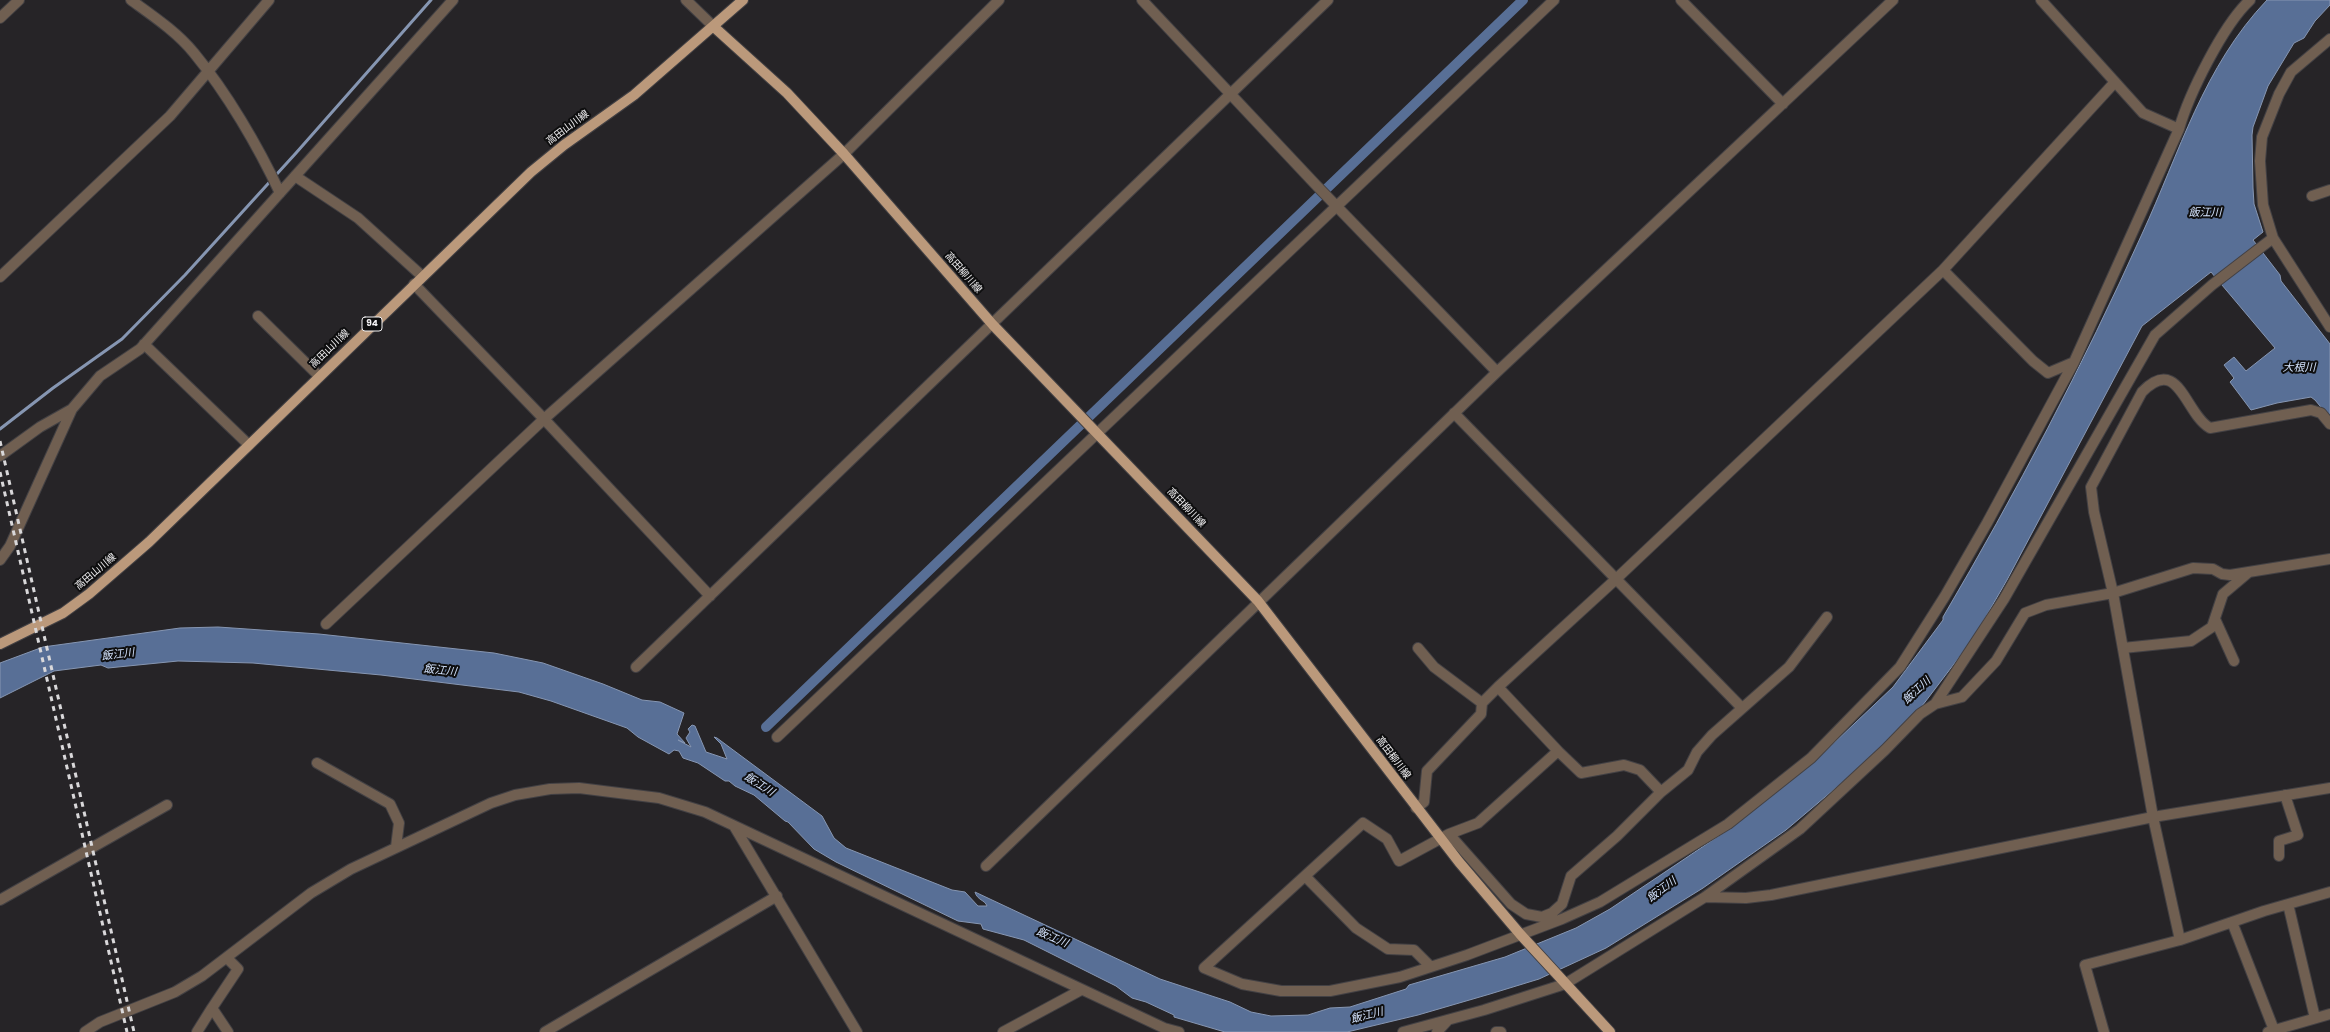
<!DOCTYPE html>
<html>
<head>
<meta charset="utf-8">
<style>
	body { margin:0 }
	canvas { display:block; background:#262427 }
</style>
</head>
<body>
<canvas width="2330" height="1032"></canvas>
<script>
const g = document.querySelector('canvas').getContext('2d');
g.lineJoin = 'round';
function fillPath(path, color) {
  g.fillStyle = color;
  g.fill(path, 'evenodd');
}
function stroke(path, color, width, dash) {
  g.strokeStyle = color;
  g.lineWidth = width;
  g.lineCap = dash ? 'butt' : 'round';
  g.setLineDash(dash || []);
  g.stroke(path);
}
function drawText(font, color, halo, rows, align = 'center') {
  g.font = font + ' Poppins,"Noto Sans JP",sans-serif';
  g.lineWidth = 4;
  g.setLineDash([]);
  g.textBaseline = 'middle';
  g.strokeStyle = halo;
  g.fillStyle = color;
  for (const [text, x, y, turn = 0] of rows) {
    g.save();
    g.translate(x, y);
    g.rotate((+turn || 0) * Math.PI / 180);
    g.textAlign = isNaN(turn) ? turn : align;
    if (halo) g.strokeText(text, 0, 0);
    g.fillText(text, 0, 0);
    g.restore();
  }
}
const water = new Path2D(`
	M2267,0H2330V5L2315,21L2304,38L2294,43L2268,86L2253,127L2252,135L2253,188L2254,204L2263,232L2253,240L2280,275L2281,281L2330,344V418L2315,400L2311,397L2277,403L2251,410L2230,382L2234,378L2224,365L2234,357L2246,371L2275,348L2211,272L2142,326L2007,580L1973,639L1919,710L1857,770L1786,830L1703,888L1606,948L1539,979L1490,994L1418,1015L1347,1032H1225L1174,1017V1015L1146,1002L1132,998L1116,986L1024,940L983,929L981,924L958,921L836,862L814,849L788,822L785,821L754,795L735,786L729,781H725L698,763L683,758L679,751L674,750L669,754L638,737L627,728L551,701L519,692L381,675L253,663L178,661L108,668L101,665L54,671L0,698V663L43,647L180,628L218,627L319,634L494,653L543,663L603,684L642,700L660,702L684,713L677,734L685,743L678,740L691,747L686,738L690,732L688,729L692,725L695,726L706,752L727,759L721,744L714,737L717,738L822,816L834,838L846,848L952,890L965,892L978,906H987C985,900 977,900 975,892L1160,979L1230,1002L1251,1012L1271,1016L1308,1015L1330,1008L1350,1007L1406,989L1409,985L1505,957L1576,928L1610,909L1732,827L1817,759L1893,687L1943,620V617C2016,493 2083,365 2142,234C2180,152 2203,67 2267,0Z`);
fillPath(water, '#586f96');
stroke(water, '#8696b2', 1);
stroke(new Path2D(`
	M0,429L53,388L122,339L185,275L296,153L431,0`), '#8696b2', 3);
stroke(new Path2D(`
	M766,727L1523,0`), '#586f96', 10);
const minor = new Path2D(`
	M131,0C153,16 177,32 194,53C227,93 258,146 280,193
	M686,0L714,27
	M1142,0L1316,185L1497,372
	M1681,0L1783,104
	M2041,0L2143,113L2179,129
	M0,18L19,0
	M2330,39L2291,72L2279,94L2262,137L2260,161L2263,205L2273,238L2330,327
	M2115,82L1943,270L1615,580L1498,687L1558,751L1478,823L1449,834L1399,861L1387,839L1363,823L1204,968L1242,984L1281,991H1330L1400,977L1467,955L1562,919L1600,902L1728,824L1811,758L1900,667L1945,596L1987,523L2074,362L2179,129C2189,94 2223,25 2250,0
	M295,176L358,218L422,276
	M2312,196L2330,190
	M1943,270L2033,361L2048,373L2074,362
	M0,277L170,116L269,0
	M414,284L544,419L710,596
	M258,316L319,376
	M144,344L249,445
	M1454,413L1742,708
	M2330,424L2321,413L2311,410L2210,428C2185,414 2179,354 2142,392L2091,487L2094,512L2113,593L2153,817L2180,940L2264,911L2330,892
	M0,456L40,427L72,409
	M0,560L10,546L72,409L100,376L140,349L453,0
	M2215,619L2234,661
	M326,624L544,419L844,154L999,0
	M1418,648L1434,667L1482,703
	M2123,648L2191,641L2212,627L2223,594L2249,572
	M636,667L1328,0
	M1935,704L2004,599L2155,335L2212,285L2273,238
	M777,737L1554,0
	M1558,751L1581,773L1624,765L1640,770L1661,792
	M317,763L390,804L399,823L396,847
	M1416,808L1424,802L1427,771L1481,714L1482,703L1498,687
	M734,826L857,1032
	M1449,834L1511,904L1526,914L1542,917L1552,913L1562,904L1571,876L1617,836L1661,792L1688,770L1697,752L1712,735L1789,667L1827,617
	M2279,856V841L2298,835L2285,795
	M986,866L1497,372L1893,0
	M1305,876L1356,928L1388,949L1414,950L1431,967
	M1705,897L1746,898L1771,895L2153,817L2330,788
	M0,900L167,805
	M2288,904L2315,1018
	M2232,922L2274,1030
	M227,958L238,969L212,1008L228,1032
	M85,1032L100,1022L175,992L202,976L311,893L351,869L491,803L515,795L550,789L579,788L659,798L705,812L1164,1028L1179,1032
	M197,1032L212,1008
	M545,1032L777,896
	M1003,1032L1081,990
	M1403,1032L1484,1010L1565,984L1705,897L1800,829L1885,750L1920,714L1935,704L1962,697L1996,661L2025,613L2046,605L2113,593L2193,568L2213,569L2222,574L2230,575L2330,559
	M1437,1032L1448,1020
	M1496,1032H1501
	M2104,1032L2085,965L2180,940
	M2268,1032L2330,1014`);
const major = new Path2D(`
	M714,27L787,93L844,154L993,325L1258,601L1459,862L1520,934L1610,1032
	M0,644L63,613L89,594L149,542L531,172L564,145L634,95L743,0`);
stroke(minor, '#434144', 12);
stroke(major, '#434144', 12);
stroke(minor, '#705f51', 10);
stroke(major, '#bb997b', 10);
stroke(new Path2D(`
	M0,441L134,1032
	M0,472L127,1032`), '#d9d8da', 3, [5, 5]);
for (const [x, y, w] of [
	[372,324,20]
]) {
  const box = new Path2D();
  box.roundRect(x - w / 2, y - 7, w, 14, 3);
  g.fillStyle = '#0e0e0f';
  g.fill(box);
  stroke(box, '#f2f1f3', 1);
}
drawText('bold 9px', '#f2f1f3', null, [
	["94",372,324]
]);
drawText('10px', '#f2f1f3', '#0e0e0f', [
	["高田山川線",568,128,-37],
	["高田柳川線",963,273,49],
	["高田山川線",330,349,-44],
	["高田柳川線",1186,508,46],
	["高田山川線",96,572,-40],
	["高田柳川線",1393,758,53]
]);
drawText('italic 11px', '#d1e0fa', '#0e0e0f', [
	["飯江川",2205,213],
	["大根川",2299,368],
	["飯江川",118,655,-7],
	["飯江川",440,671,6],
	["飯江川",1917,691,-43],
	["飯江川",759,785,32],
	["飯江川",1662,890,-37],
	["飯江川",1052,938,23],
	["飯江川",1367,1016,-14]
]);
</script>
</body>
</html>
